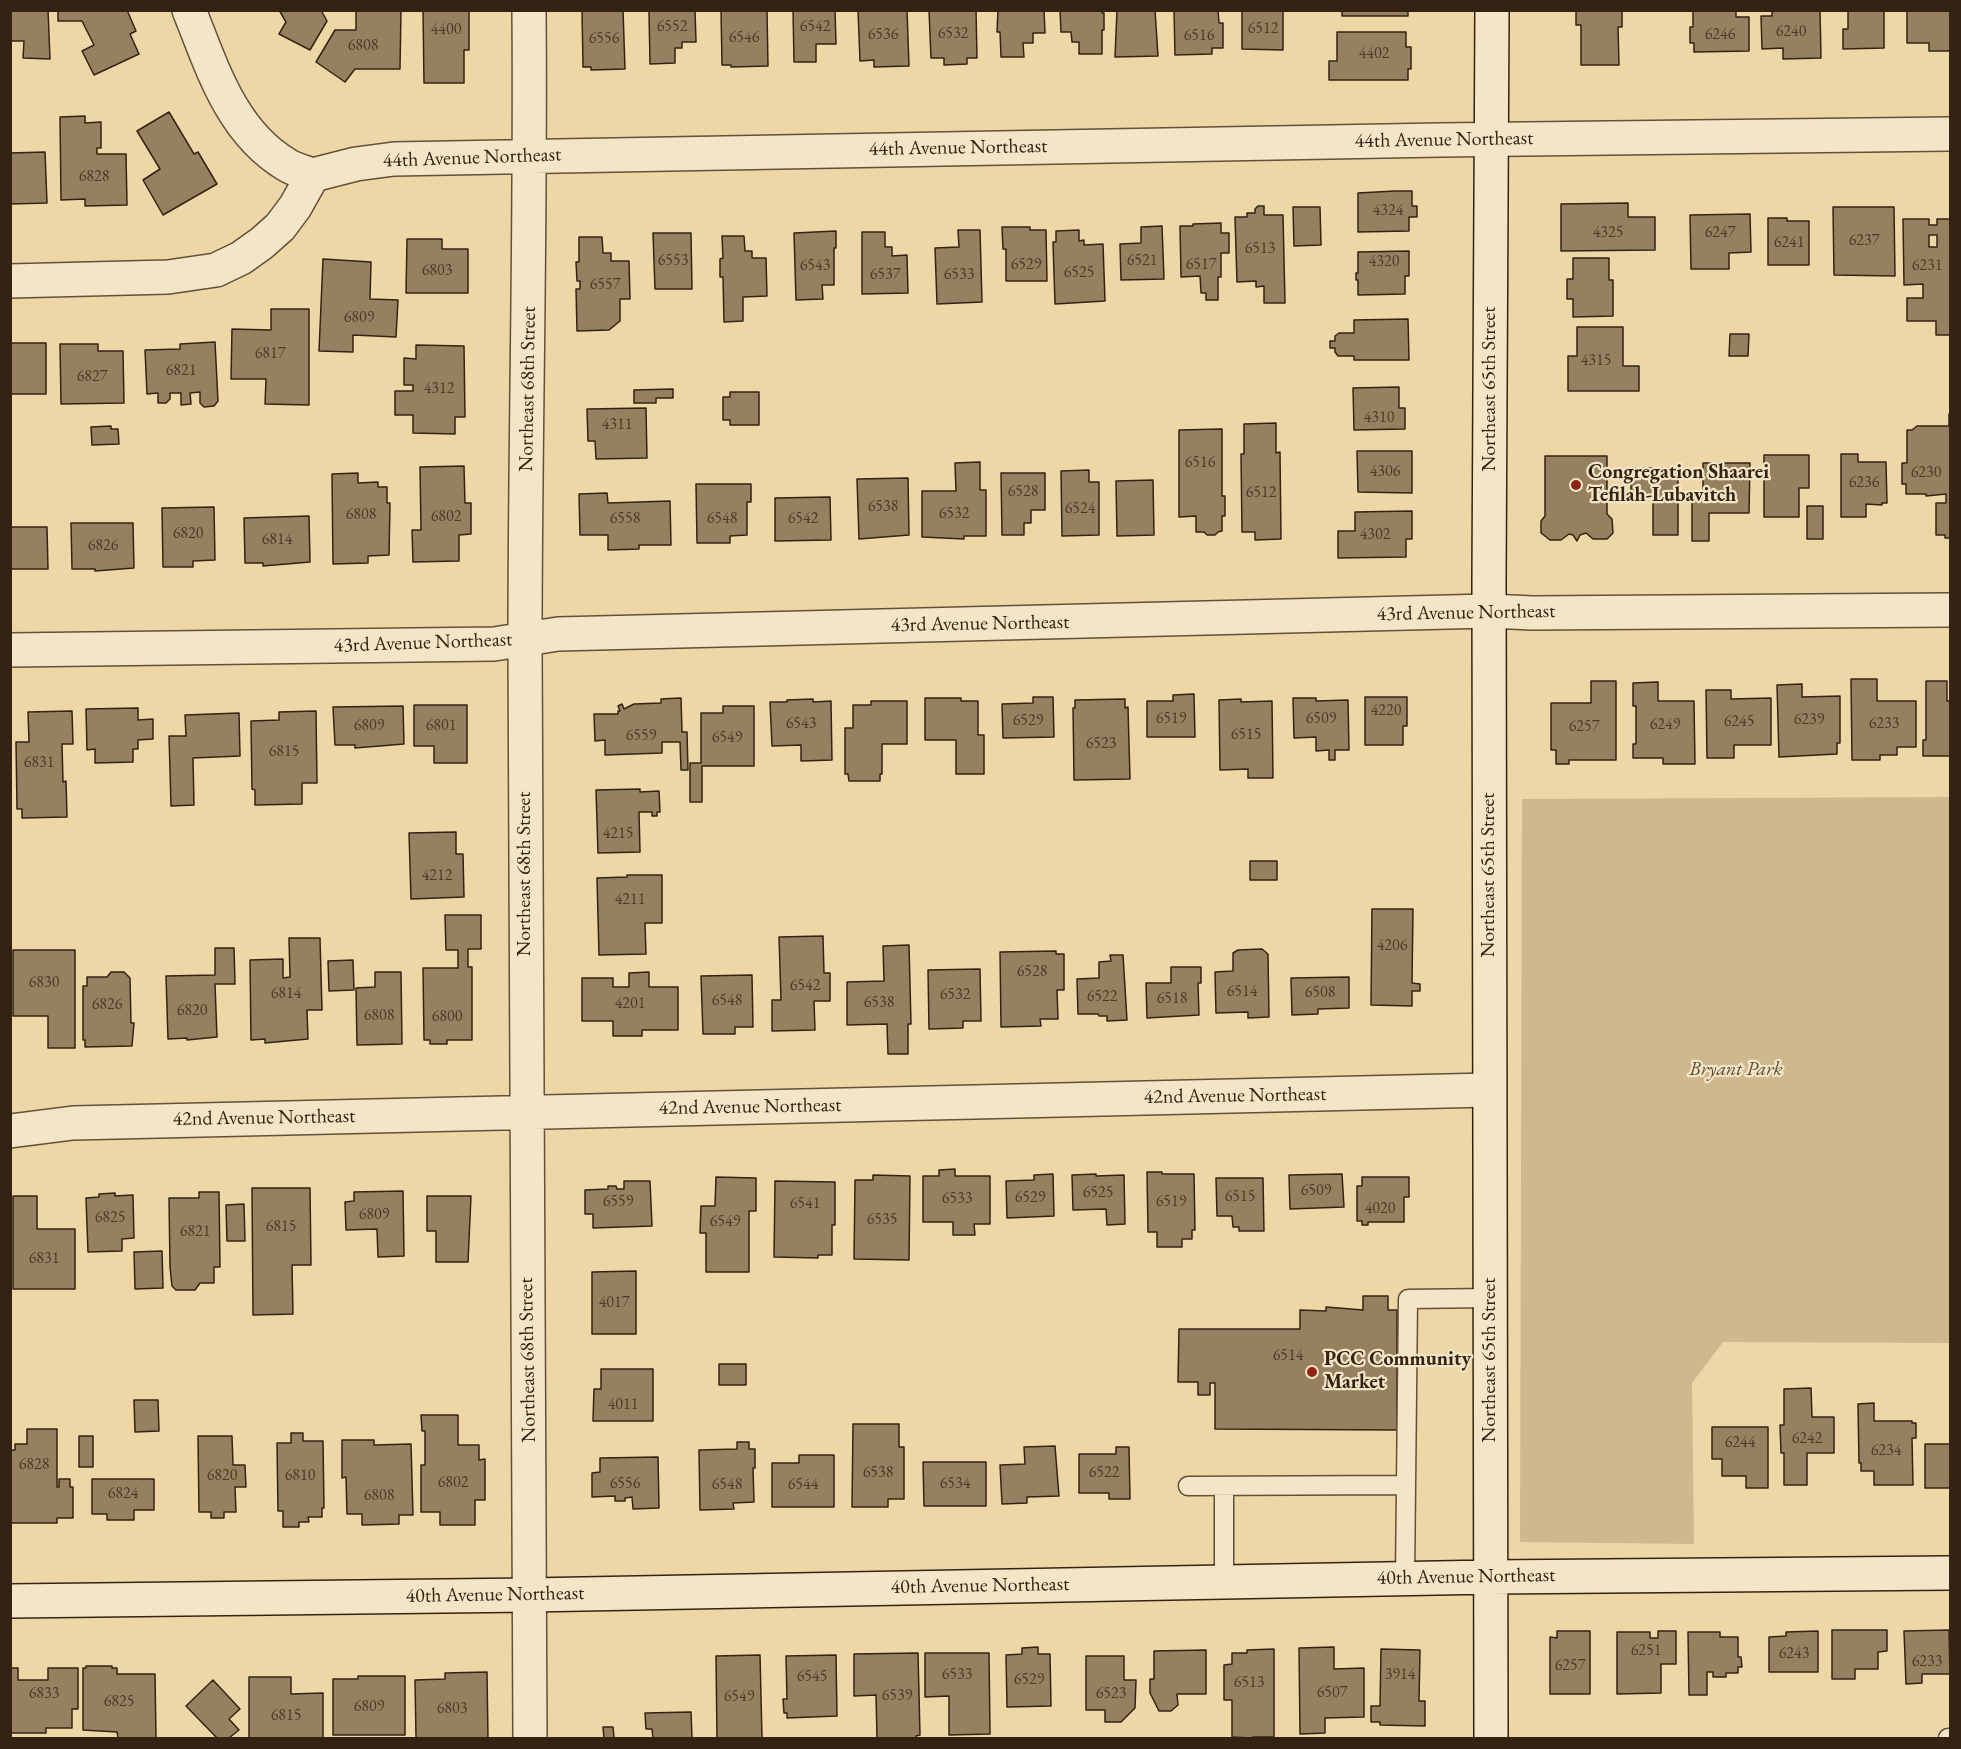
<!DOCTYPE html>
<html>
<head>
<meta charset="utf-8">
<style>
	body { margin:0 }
	#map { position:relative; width:1961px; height:1749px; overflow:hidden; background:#eed7a7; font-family:"EB Garamond",serif }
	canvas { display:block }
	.frame { position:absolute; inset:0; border:12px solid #342313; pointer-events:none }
</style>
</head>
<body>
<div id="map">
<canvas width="1961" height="1749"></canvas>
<div class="frame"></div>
</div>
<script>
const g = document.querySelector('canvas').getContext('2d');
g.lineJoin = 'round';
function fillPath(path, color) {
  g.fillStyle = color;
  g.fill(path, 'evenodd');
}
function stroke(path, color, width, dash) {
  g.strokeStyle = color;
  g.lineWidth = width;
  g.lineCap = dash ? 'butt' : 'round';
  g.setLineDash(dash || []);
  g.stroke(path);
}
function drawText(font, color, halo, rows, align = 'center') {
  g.font = font + ' "EB Garamond",serif';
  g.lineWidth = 4.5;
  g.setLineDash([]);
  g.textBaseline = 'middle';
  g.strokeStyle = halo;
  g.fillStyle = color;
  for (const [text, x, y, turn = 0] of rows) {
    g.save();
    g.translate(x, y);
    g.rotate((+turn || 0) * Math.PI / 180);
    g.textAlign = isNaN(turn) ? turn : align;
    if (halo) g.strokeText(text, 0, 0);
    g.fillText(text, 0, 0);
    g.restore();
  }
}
fillPath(new Path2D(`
	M1950,797V1343L1723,1342L1692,1383L1694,1544L1520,1542L1522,799Z`), '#ceb88e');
const building = new Path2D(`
	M10,10H48L50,59L23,58L24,41H10Z
	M58,10H127L136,31L130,34L139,54L94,75L82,51L94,45L82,21H58Z
	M279,10H321L327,21L310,50L279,34L286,22Z
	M356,10H401L400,69H355L345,82L316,62L335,30H356Z
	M423,10H469V50H464V83H424Z
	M582,10H623L625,69L591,70V67H583Z
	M648,10H695L696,42H682V48H675V63L650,64L649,12Z
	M721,10H767L768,66L731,67V65H722Z
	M793,10H835L836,44H816V62H794Z
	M858,10H907L909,66L874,67V60L860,61Z
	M929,10H976L977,58H967V64L944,65V58H931Z
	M998,10H1044L1045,33H1033V43H1023L1024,57H1001L1000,32H997Z
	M1060,10H1102V13H1104V30H1102V54H1079V42H1072L1071,32H1061Z
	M1117,10H1155L1158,56L1115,57Z
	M1174,10H1218L1219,23H1223V48H1212V54L1175,55Z
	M1242,10H1283V50L1242,49Z
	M1342,10H1408V16H1342Z
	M1576,10H1622V27H1618L1619,65H1581V25H1576Z
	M1693,10H1736V17H1749V51L1694,52V43H1690V27H1693Z
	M1772,10H1820L1821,58L1783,59V48L1762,49L1761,16H1772Z
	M1848,10H1884V48L1843,49V29H1848Z
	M1907,10H1950V51H1929V43H1907Z
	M1337,32H1406V47H1411V69H1408V80H1329V61H1337Z
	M169,112L194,154L198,152L217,184L163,215L143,180L160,169L137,131Z
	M85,116V123L101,122V148H97V154H126L127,205L85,206V199L61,200L60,117Z
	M45,152L47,203L10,204V153Z
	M1395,191H1412V206H1417V217H1409V231L1358,232V193Z
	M1628,203V217H1655V250L1561,251V204Z
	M1258,206H1264V215H1283L1285,303H1264V286L1256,287V281L1237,282L1235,217H1247V213H1255V209Z
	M1293,207H1320L1321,245L1294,246Z
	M1833,207H1894L1895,276L1834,275Z
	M1750,214L1751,252L1729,253V269H1691L1690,215Z
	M1768,218H1787V221H1809V265H1768Z
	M1903,219H1929V225H1937V219H1950V335H1936V321H1907V298H1923V284L1904,285ZM1929,235H1937V247H1929Z
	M1221,223V233H1229V253H1221V277H1218V300H1206V293H1201L1200,276L1181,277L1180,226H1193V224Z
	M1162,226L1164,279L1121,280L1120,244L1141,243V227Z
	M1002,227H1030V230H1046L1047,281H1006V249H1003Z
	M958,230H980L982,302L937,304L935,248L959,247Z
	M1079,230V241L1084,240V245L1103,244L1105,301L1055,304L1053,242H1056V231Z
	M836,231V248H834V285H822L823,299L796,300L794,233Z
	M862,232H885V247H892V256L907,255L908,293L862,294Z
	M653,233H691L692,289H655Z
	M722,236H744L745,251H752V258H766L767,296L743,297V321L724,322L723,277H720V259L723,258Z
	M579,237H602L603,253H611V261H629L630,299H620V321L609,330L577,331L576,289H580V281H577L576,262H579Z
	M407,239H442V249H468V293H406Z
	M1409,251V276H1405V294L1358,295V280H1356V273H1358V252Z
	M1573,258H1609V280H1613V316L1573,317V299H1567V279H1573Z
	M323,259L371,262L370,299L398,300L396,337L353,335V352L319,351Z
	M271,309H309V405L265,404L266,379H231L232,329L271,330Z
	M1408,319L1409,360H1354V356H1338L1335,352V348H1330V341H1335V336L1339,333H1354V320Z
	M1577,327H1623V366H1639V391H1568V356H1577Z
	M1730,334H1749L1748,356H1729Z
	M215,342L218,401L214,406L204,407L200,403V392L190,393L191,404L181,405V393H170V399L166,403H158V393L147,394L145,350L180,349V344Z
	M11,343H46V394H10Z
	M60,344H98V351H123L124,403L61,404Z
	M416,345L464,346L465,417H455V434L413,433V415H395V391H413V385H404V358L416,359Z
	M1399,387V408H1405V429L1354,430L1353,388Z
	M673,389V398H656V403H634V390Z
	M730,392H759V425H730V420H723V397H730Z
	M646,408L647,458L596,459L595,441H588L587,409Z
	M1949,414H1950V538H1945V535H1936V503H1946V494L1926,496V494H1906V484H1902V463H1907V430H1912L1917,426H1949Z
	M1276,423V453L1280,452L1281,539L1255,540V532H1242L1241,454H1244V424Z
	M111,426V429H118L119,444L92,445L91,427Z
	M1222,429V496H1225V516H1222V531L1218,532L1215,535H1207L1204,532H1196V516L1179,517V430Z
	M1357,451H1412V493L1358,492Z
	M1841,454H1858V462H1886L1887,503H1882V505L1866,504V517H1841Z
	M1764,455H1809V488H1799V517H1764Z
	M1545,456H1607V514L1612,519L1613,533L1607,539H1593L1586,533L1580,535L1577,541L1573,535L1569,534L1561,540H1550L1541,533V521L1545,516Z
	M980,462V490H986V536H964V539L922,537V491H956L955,463Z
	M1703,463H1750L1749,513H1709V541H1692V494L1703,495Z
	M464,466L465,503H471V534L459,535V561L413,562L412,530H421L420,467Z
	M1631,468H1678V535H1653V498L1631,497Z
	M1089,470V482H1099V535L1062,536L1061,471Z
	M358,473V483L378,482V487H387V503H390L389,555L368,556V563L333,564L332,474Z
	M1001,473H1045V510H1031V523H1024V535H1002Z
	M908,478L909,535L859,539L857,479Z
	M1153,480L1154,535L1117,536L1116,481Z
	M696,484H751V502H747V535L730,536V543H697Z
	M607,493L608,503L670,501L671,545H639V549L608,550V535H580L579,494Z
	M830,497L831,540L775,541V498Z
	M1807,506H1823V539H1807Z
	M214,507L215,560L193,561V567H163L162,508Z
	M1412,511V539H1406V557L1338,558V531H1355V512Z
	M309,516L310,562L263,566V563H245L244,518Z
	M71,523H133L134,568L95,571V569H72Z
	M10,527H47L48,569H10Z
	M1851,679H1877V701H1916V747H1897V755H1880V760H1852Z
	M1591,681H1616V760H1569V764H1556V750H1551V703H1591Z
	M1926,681H1947V701H1950V756H1923V740H1926Z
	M1658,682V701H1694L1695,764H1663V758H1633V744H1636V706H1633V683Z
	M1802,684V697L1840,696V743H1837V754L1779,757L1777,685Z
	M1706,690H1731V699L1771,698V745H1734V758H1707Z
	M1194,694L1195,737H1147V701H1173V695Z
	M1033,697H1053L1054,737L1003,738L1002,704L1033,703Z
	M1365,697H1407V726H1403V745H1365Z
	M681,698L682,732H687L688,770H681L680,742H662V753L605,755V740L595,741L594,714H618V711H620L618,706L622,704L624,709L634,704L661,703V699Z
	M925,698H961V701H978V735H984V774H956V740H925Z
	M1293,698H1316V701L1348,700L1349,750H1335V760H1329V750L1316,751V737L1294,738Z
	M813,699V702L831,701L832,760L801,761V745L772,746L770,702H787V700Z
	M1125,699V708L1128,707L1130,779L1074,780L1073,708H1075V700Z
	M1241,699V702L1272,701L1273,778H1248V769L1220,770L1219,700Z
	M871,701H907V744H882V774H880V781H849L848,774H845V728H853V705H871Z
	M414,705H467V763H434V746H414Z
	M403,706L404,744L355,748V745H335L333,707Z
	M723,706H754V766H702V802H690V763H701V713H723Z
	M138,708V720L153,719V739L138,740V749H133V762L95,763V749L87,750L86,709Z
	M72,711L73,744H62L63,782L66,781L67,817L22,818V809H17L16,742H29L28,712Z
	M316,711L317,783H302V804L255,805V790L252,789L251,721L279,720V712Z
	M239,713L240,756L193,758L194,805L171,806L169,736H186L185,715Z
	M640,789V792L659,791L660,812H657V816H652V812H639L640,852L598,853L596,790Z
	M456,832V854H463L464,897L411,899L409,833Z
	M1250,861H1277V880H1250Z
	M627,875H662V923H645L646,954L599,955L597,878L627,877Z
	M1372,909H1413L1412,983L1420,984V991H1412V1006L1371,1005Z
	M445,915H481V949H468V967H472V1040H447V1044H430V1040H424L423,968H458V950H446Z
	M823,936L824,973H830V1001H814L815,1030L772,1031V1000H781L779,937Z
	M289,938H320L322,1010H307L308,1039L265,1043V1039L251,1040L250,960L283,959V978L290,977Z
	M909,945L911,1024H908V1054H888L887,1024L847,1025V982L884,981L883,946Z
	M215,948H234L235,984H215L217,1037L187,1040V1038L168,1039L166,976L215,975Z
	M1262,949L1268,954L1269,1017L1248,1018V1012L1216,1013L1215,972L1233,971V953L1238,950Z
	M13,950H75V1048H48V1016H13Z
	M1056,951V954H1064V990H1057L1058,1019H1040L1041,1026L1001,1027L1000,952Z
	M1110,955H1123L1127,1020L1107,1021V1016H1099L1098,1014H1078L1077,979L1099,978V962L1111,961Z
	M353,960L354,990L329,991L328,961Z
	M1171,967H1201V983H1198L1199,1015L1147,1018L1146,983H1171Z
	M980,969L981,1021H963V1028L929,1029L928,970Z
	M111,972H124L130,978L131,1023H134L132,1046L85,1047V1040H83V986H87V977H107Z
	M375,972H401L402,1044L357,1045L356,988L375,987Z
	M649,972V987H678V1030H642V1036H613V1021H582V978H613V987H629V973Z
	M752,975L753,1027H735V1034H703L701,976Z
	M1349,977V1008L1318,1009V1014L1292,1015L1291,978Z
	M955,1169V1176H990V1224H974L975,1235H953V1222H923V1176H939V1170Z
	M1147,1172H1162V1174H1194L1195,1230H1192V1239H1182V1247H1157V1232H1148Z
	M1053,1174L1054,1216L1007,1218L1006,1181L1034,1180V1175Z
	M1096,1174V1176L1124,1175L1125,1224L1107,1225L1106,1209L1073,1210L1072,1175Z
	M1342,1174L1344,1207L1290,1209L1289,1175Z
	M873,1175L910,1176L909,1260L854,1259L855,1180H873Z
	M716,1177L756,1178V1211H749V1272H706V1233H700L701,1206H715Z
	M1362,1177H1409V1197H1404V1222H1368V1225H1362V1221H1357V1186H1362Z
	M1216,1178H1263L1264,1231H1239V1227H1233L1232,1216H1217Z
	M624,1181H650L652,1226L593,1228V1214H585V1190L608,1189V1186H616L617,1189H624Z
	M775,1181L835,1182V1225H832V1255H818V1258L774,1257Z
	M252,1188H310L311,1265H292L293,1314L253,1315Z
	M403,1191L404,1256L378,1257L377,1229L346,1230L345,1202L354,1201V1192Z
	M199,1192H219L220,1267H214V1283H200L195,1290H176L172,1286L170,1267L169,1198H199Z
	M115,1193V1196L133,1195L134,1238L122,1239V1251L88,1252L86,1198L99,1197V1194Z
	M13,1196H37V1229H75V1289H13Z
	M427,1196H471L468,1262H436V1231H427Z
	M244,1204L245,1241H227L226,1205Z
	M162,1251L163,1288L135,1289L134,1252Z
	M636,1271V1334H592V1272Z
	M1363,1296H1388V1310H1397V1430L1215,1429V1383H1210V1395H1198V1382H1178L1179,1329H1300V1310L1326,1311V1307L1363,1310Z
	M719,1364H746V1385H719Z
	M601,1369H653V1421H593L594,1389H601Z
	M1811,1388L1812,1417H1834V1453H1807V1485H1784V1453H1781L1780,1425H1784V1389Z
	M134,1400H158L159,1431L135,1432Z
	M1874,1403V1421H1912V1423H1916V1438H1912L1913,1485H1874V1471H1861V1463H1859L1858,1404Z
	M421,1415H458V1445H479V1460L485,1459V1500H475V1525H440V1512H421V1465H425V1431H422Z
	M853,1424H899V1447H904V1499H888V1507H852Z
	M1712,1427H1768V1488H1746V1476H1722V1459H1712Z
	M27,1429H57V1487H59V1479H70V1487H73V1518H57V1523H11V1450H15V1444H27Z
	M291,1433H303V1441H323L324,1508H322V1517H308L309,1522H299V1527H283V1511H278L277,1443H291Z
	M79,1436H93V1467H79Z
	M198,1436H232L233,1465H245L246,1487H235L236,1512H224V1518H211V1512H199Z
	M342,1440H374V1445L411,1444L413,1515H399V1524L362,1525V1514H347L346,1477L342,1478Z
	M737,1442H749V1449H755V1468H753L754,1502L733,1503L734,1509L700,1510L699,1450L737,1449Z
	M1925,1444H1950V1488H1925Z
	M1055,1446L1059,1496L1027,1497V1503L1002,1504L1000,1465L1025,1464L1024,1447Z
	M1116,1447H1129L1130,1499H1109V1493H1079V1454H1116Z
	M799,1455H834V1507H772V1463H799Z
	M658,1457L659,1508L633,1509L632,1497L625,1498V1501H615V1496L592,1497V1473L600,1472V1458Z
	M923,1462H986V1506H924Z
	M92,1479H154V1510H134V1520H107V1514H92Z
	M1832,1630H1887V1651L1878,1652V1669H1855V1679H1832Z
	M1949,1630L1950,1674H1922V1683L1906,1684L1904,1631Z
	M1557,1631H1590V1694H1550V1637L1557,1638Z
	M1658,1631H1676V1664H1661V1693L1617,1694V1632H1650V1638H1658Z
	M1818,1631V1672H1769V1637L1786,1636V1632Z
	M1688,1632H1720V1637H1738V1657H1741L1742,1667H1738V1673H1726V1677H1713V1672H1707V1695H1689Z
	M1038,1647V1654H1050L1051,1706L1007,1707L1006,1655L1022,1654V1648Z
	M1334,1647V1669L1364,1668V1717L1325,1718V1733L1300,1734L1299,1648Z
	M1274,1649V1737H1253V1738L1232,1737V1700H1224V1665L1232,1664V1653H1247V1650Z
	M1381,1649L1420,1650L1419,1701H1425V1726L1380,1725V1722H1371V1706H1380Z
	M1206,1650V1694H1177L1178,1705L1171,1711H1159L1150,1693V1679H1154V1651Z
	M918,1653L920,1735L916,1736V1738H877L876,1695L854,1696V1654Z
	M925,1653H989L990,1734L949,1735V1696L925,1697Z
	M760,1655L762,1738H717L716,1656Z
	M836,1655L837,1716L787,1718V1713H784L783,1699H787L786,1656Z
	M1086,1656H1124V1680H1136L1135,1708L1121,1722H1105V1710H1086Z
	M86,1666H112V1668H117V1674H155L156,1738H118L117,1732L83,1730V1668H86Z
	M10,1668H18V1680H48V1668H78V1709H72V1728H46V1733H10Z
	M487,1672L488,1738H416L415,1680L445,1679V1673Z
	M358,1676H405V1735H333V1679H358Z
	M249,1677H291V1694L323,1693V1738H249Z
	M213,1680L240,1709L229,1719L239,1730L229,1738H217L186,1706Z
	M691,1712L692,1738H653L652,1729H646L645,1713Z
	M603,1727H613L614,1738H604Z`);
fillPath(building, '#958160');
stroke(building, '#342313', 1.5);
const lane = new Path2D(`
	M1188,1486L1405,1485
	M1224,1486V1581
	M1405,1578L1408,1299L1490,1298
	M1948,1738H1950`);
const street = new Path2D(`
	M189,10C212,67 231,132 287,165C295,170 305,172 313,175
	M529,10C531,222 525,433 525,644C524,1009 530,1374 530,1738
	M10,281L168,277L216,270L241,258L262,243L280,227L295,207L313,175L356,164L394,159L1440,140L1950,134
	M10,650L494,644L558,634L1489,611L1532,613L1950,610
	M10,1131L73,1123L1489,1090`);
const secondary = new Path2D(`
	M10,1601L530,1595L1491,1577L1950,1573
	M1491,1738L1489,580L1492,10`);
stroke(lane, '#625038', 21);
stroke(street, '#625038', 36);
stroke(secondary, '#342313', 36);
stroke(lane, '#f4e5c6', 18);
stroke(street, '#f4e5c6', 33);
stroke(secondary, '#f4e5c6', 33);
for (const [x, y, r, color] of [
	[1576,485,6,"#8f2418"],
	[1312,1372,6,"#8f2418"]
]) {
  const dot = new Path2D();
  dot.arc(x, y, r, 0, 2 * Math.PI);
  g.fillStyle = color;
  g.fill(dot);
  stroke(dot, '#f4e5c6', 2);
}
drawText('16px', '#4c3a26', null, [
	["6552",672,27],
	["6542",815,27],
	["6512",1263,29],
	["4400",446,30],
	["6240",1791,32],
	["6532",953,34],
	["6536",883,35],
	["6246",1720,35],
	["6516",1199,36],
	["6546",744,38],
	["6556",604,39],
	["6808",363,46],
	["4402",1374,54],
	["6828",94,177],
	["4324",1388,211],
	["4325",1608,233],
	["6247",1720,233],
	["6237",1864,241],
	["6241",1789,243],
	["6513",1260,249],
	["6553",673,261],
	["6521",1142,261],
	["4320",1384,262],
	["6529",1026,265],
	["6517",1201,265],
	["6543",815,266],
	["6231",1927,266],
	["6803",437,271],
	["6525",1079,273],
	["6537",885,275],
	["6533",959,275],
	["6557",605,285],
	["6809",359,318],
	["6817",270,354],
	["4315",1596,361],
	["6821",181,371],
	["6827",92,377],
	["4312",439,389],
	["4310",1379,418],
	["4311",617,425],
	["6516",1200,463],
	["4306",1385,472],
	["6230",1926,473],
	["6236",1864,483],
	["6528",1023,492],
	["6512",1261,493],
	["6538",883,507],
	["6524",1080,509],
	["6532",954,514],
	["6808",361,515],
	["6802",446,517],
	["6558",625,519],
	["6548",722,519],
	["6542",803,519],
	["6820",188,534],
	["4302",1375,535],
	["6814",277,540],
	["6826",103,546],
	["4220",1386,711],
	["6519",1171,719],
	["6509",1321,719],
	["6239",1809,720],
	["6529",1028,721],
	["6245",1739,722],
	["6543",801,724],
	["6233",1884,724],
	["6249",1665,725],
	["6809",369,726],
	["6801",441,726],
	["6257",1584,727],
	["6515",1246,735],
	["6559",641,736],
	["6549",727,738],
	["6523",1101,744],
	["6815",284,752],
	["6831",39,763],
	["4215",618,834],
	["4212",437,876],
	["4211",630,900],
	["4206",1392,946],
	["6528",1032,972],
	["6830",44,983],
	["6542",805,986],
	["6514",1242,992],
	["6508",1320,993],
	["6814",286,994],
	["6532",955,995],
	["6522",1102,997],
	["6518",1172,999],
	["6548",727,1001],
	["6538",879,1003],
	["4201",630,1004],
	["6826",107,1005],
	["6820",192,1011],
	["6808",379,1016],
	["6800",447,1017],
	["6509",1316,1191],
	["6525",1098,1193],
	["6515",1240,1197],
	["6529",1030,1198],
	["6533",957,1199],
	["6559",618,1202],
	["6519",1171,1202],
	["6541",805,1204],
	["4020",1380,1209],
	["6809",374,1215],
	["6825",110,1218],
	["6535",882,1220],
	["6549",725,1222],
	["6815",281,1227],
	["6821",195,1232],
	["6831",44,1259],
	["4017",614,1303],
	["6514",1288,1356],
	["4011",623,1405],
	["6242",1807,1439],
	["6244",1740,1443],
	["6234",1886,1451],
	["6828",34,1465],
	["6538",878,1473],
	["6522",1104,1473],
	["6820",222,1476],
	["6810",300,1476],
	["6802",453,1483],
	["6556",625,1484],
	["6534",955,1484],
	["6548",727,1485],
	["6544",803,1485],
	["6824",123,1494],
	["6808",379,1496],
	["6251",1646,1651],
	["6243",1794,1654],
	["6233",1927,1662],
	["6257",1570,1666],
	["6533",957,1675],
	["3914",1400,1675],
	["6545",812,1677],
	["6529",1029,1680],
	["6513",1249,1683],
	["6507",1332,1693],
	["6833",44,1694],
	["6523",1111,1694],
	["6539",897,1696],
	["6549",739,1697],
	["6825",119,1702],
	["6809",369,1707],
	["6803",452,1709],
	["6815",286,1716]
]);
drawText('20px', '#342313', '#f4e5c6', [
	["44th Avenue Northeast",1444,140,-1],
	["44th Avenue Northeast",958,148,-1],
	["44th Avenue Northeast",472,158,-2],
	["Northeast 68th Street",528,389,-89],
	["Northeast 65th Street",1490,389,-90],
	["43rd Avenue Northeast",1466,613,-1],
	["43rd Avenue Northeast",980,624,-1],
	["43rd Avenue Northeast",423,643,-2],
	["Northeast 68th Street",525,874,-90],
	["Northeast 65th Street",1489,875,-90],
	["42nd Avenue Northeast",1235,1096,-1],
	["42nd Avenue Northeast",750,1107,-1],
	["42nd Avenue Northeast",264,1118,-1],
	["Northeast 68th Street",528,1360,-91],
	["Northeast 65th Street",1490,1360,-90],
	["40th Avenue Northeast",1466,1577,-1],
	["40th Avenue Northeast",980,1586,-1],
	["40th Avenue Northeast",495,1595,-1]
]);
drawText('bold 20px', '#342313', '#f4e5c6', [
	["Congregation Shaarei",1588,473],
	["Tefilah-Lubavitch",1588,496],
	["PCC Community",1324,1360],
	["Market",1324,1383]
], 'left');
drawText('italic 20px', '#5a4832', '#f4e5c6', [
	["Bryant Park",1736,1070]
]);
</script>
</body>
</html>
